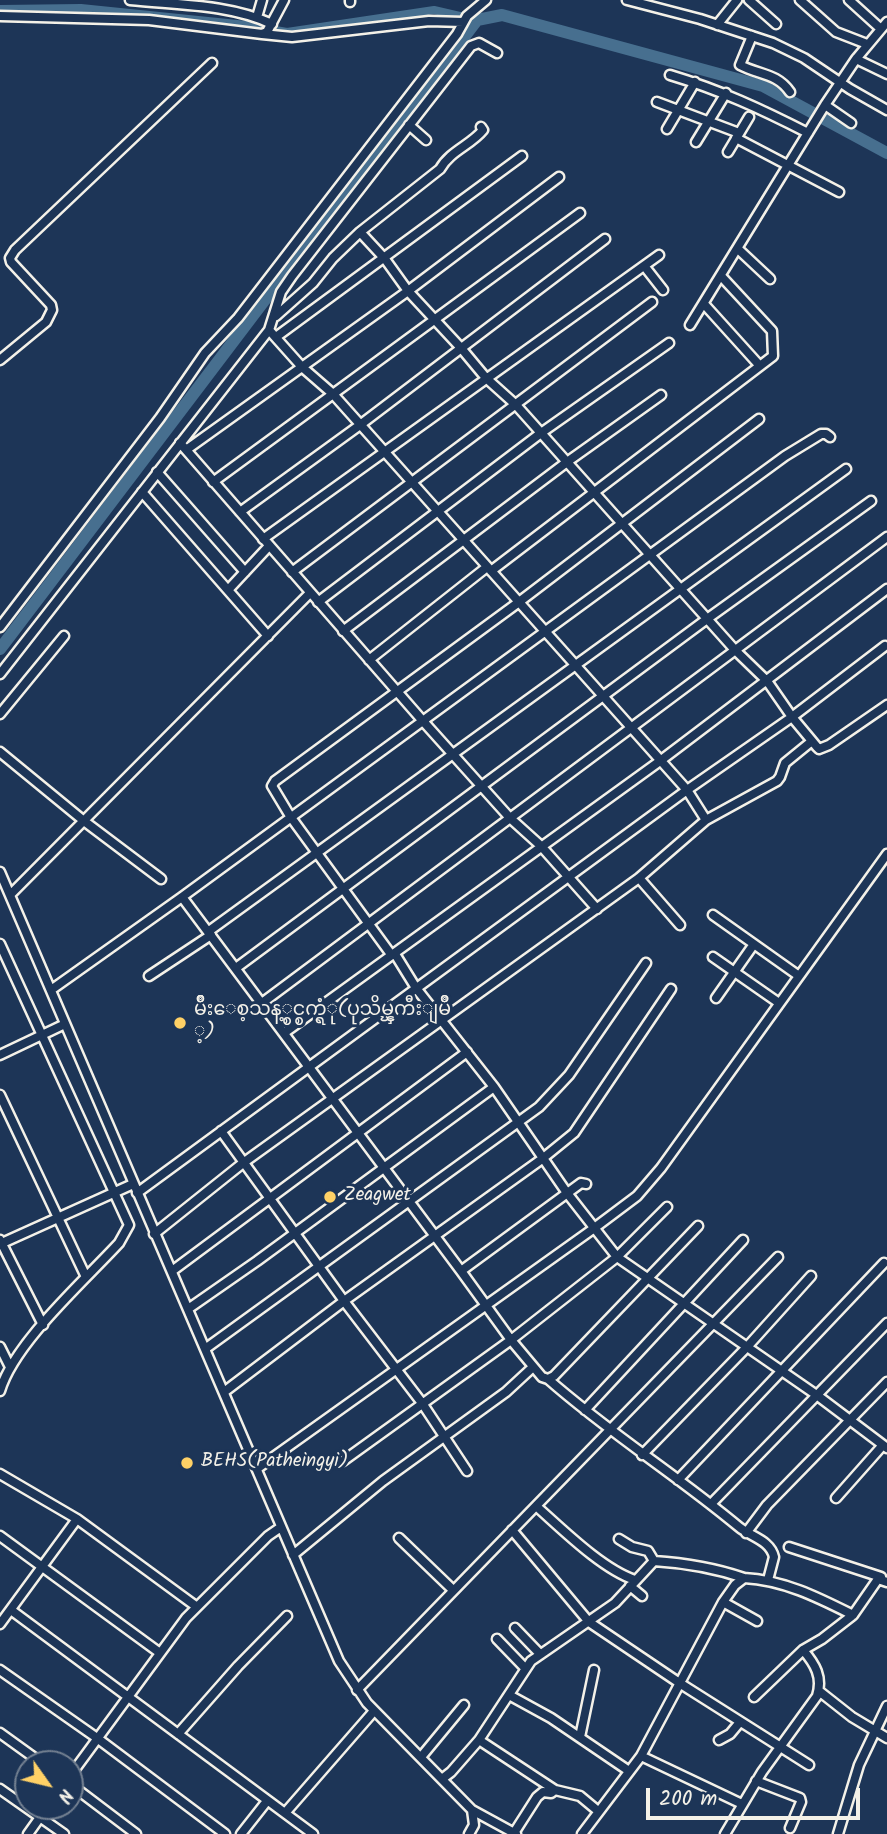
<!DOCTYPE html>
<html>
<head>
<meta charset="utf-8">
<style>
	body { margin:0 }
	#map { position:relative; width:887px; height:1834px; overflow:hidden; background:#1d3557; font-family:Kalam,sans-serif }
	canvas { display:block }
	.north { position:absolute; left:14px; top:1750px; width:70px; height:70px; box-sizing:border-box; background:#1d3557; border:2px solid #738091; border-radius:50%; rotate:124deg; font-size:19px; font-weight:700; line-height:28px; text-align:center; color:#f4f1e8 }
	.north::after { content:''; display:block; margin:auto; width:24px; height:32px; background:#ffd166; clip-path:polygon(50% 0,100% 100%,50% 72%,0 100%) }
	.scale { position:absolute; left:646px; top:1788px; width:214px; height:32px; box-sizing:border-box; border:4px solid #f4f1e8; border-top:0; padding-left:9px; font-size:21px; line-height:24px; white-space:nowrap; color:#f4f1e8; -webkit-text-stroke:5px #1d3557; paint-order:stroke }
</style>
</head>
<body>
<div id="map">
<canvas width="887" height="1834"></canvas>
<div class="north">N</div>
<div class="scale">200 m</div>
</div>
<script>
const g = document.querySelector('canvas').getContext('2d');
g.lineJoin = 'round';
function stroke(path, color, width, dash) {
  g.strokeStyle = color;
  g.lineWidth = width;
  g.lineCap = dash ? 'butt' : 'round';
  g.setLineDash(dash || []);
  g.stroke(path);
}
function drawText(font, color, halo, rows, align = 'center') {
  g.font = font + ' Kalam,"Noto Sans Myanmar",sans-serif';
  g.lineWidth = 6;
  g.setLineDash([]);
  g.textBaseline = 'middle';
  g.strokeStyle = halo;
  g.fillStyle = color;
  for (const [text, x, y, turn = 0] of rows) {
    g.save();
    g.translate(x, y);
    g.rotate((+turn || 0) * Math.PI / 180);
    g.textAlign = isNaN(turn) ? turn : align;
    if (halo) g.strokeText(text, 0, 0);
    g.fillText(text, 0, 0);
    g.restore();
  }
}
stroke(new Path2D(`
	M0,9L81,8L247,25L287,32L434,10L477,20`), '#476f8f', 8);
stroke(new Path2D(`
	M0,649L477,20L502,15L763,86L887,153`), '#476f8f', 12);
const minor = new Path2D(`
	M130,0C177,5 229,4 272,24
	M627,0L700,19L773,43L804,58L850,89L887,110
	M749,0L776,24
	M800,0L836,32L867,44
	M849,0L881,29
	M350,2V0
	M0,16L149,20L262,34L267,32L284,0
	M257,17L262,0
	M717,25L737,0
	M262,34L292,37L429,21L463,22
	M752,36L740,65C759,75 777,73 790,92
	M856,59L887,74
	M670,75C720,90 761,109 808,133
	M657,102L739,133
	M851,123L825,105L856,59L887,22
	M409,125L426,140
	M667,129L695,82
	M736,138L839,192
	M696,142L726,93
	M728,152L749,117
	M360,232L385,259L408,291L461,348L486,378L516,405L735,650L767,681L792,717L817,747L819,749L829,745L887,705
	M738,249L770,279
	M645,267L663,290
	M704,304L760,366
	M276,316L313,283L333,258L360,232L440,169C450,151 471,145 483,130L481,127
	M690,325L825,105
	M269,330L302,367L333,394L687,790L706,820
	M276,337L522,156
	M0,360L46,322L52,310L51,305L11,262L10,258L15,250L212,63
	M759,419L519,602L275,781L272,786L290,816L390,953L395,954L416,988L494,1087L567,1193L617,1257L818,1396L887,1448
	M180,443L422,720L510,818L541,846L597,909
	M186,450L408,291L559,177
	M157,472L245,572
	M213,482L580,213
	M142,492L268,636
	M240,512L360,425L605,239
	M263,539L659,255
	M491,571L773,356L772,331L721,276
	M292,572L652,302
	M228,590L269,546
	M318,602L541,433L669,343
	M0,627L160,418L205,353L238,318L457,34L467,16L486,0
	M343,631L567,462L661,395
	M369,660L487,567
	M0,674L269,330L281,292L292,276L471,46L479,43L497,53
	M0,714L64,636
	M0,752L84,821L161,879
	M0,872L339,1661L367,1703L472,1810L474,1825L469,1834
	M639,878L680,925
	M10,895L310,593
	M182,897L461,1271L511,1340L542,1377L548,1379L554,1376L698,1226
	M713,915L799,976
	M209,931L846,469
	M0,944L129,1225L119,1243C84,1281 14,1343 0,1391
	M713,957L779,1003
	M236,968L707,619L871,501
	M149,976L211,935
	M51,990L182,897L785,456L821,434H826L830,437
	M716,998L754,944
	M262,1003L887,537
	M284,1033L660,761L887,589
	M0,1055L65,1024
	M0,1095L86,1277
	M221,1131L344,1301L422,1403L467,1471
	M137,1193L687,790L792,717L885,646
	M154,1234L243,1163L639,878L706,820L777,781L780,777L785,763L812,741
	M0,1240L43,1325
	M0,1244L133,1184
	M172,1271L467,1052
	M461,1271L581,1183L586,1184
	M188,1309L257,1261L494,1087
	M0,1347L10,1367
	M205,1349L539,1107L569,1075L646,963
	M548,1379C609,1433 677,1475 739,1527C751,1537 770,1540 774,1557L768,1580
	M224,1392L344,1301L542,1159L574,1133L671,989
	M585,1410L743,1240
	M642,1455L747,1347L811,1276
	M343,1461L511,1340L617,1257L667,1207
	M258,1468L593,1229L637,1196L661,1168L887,854
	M0,1474L77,1519L197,1607
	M678,1480L884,1263
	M836,1498L883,1445
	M711,1504L887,1323
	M536,1506C562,1529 602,1569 635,1580
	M512,1530L589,1622L681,1684L809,1765
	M746,1533L767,1505L887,1382
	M0,1536L160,1653
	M399,1538L453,1590
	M619,1539L632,1547L648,1551L654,1561
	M789,1547L881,1577
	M293,1555L383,1481L506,1392L533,1367
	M630,1586L642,1596
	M723,1602L757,1621
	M11,1610L313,1834
	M0,1624L77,1519
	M515,1628L540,1654
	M497,1639L525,1668
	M0,1670L97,1738L225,1834
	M357,1690L778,1257
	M819,1691L852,1717L887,1738
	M509,1695L551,1718L629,1771
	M754,1697L803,1650
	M0,1733L43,1764
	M178,1734L238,1666L287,1616
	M580,1737L594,1670
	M479,1740L555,1790
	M719,1740L730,1734L740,1722
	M641,1756L742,1804
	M421,1757L464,1705
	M70,1776L186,1618L268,1536L281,1527
	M442,1779L451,1772L479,1740L531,1661L615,1603L654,1561C685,1563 715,1568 744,1578
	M756,1781L800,1798L801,1802L790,1828
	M70,1784L136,1834
	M0,1789L64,1834
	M472,1810L516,1834
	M285,1813L374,1711
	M514,1833L537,1797L543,1792L551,1793L555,1790L580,1796L598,1811
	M28,1834L48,1806
	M241,1834L267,1801
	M582,1834L641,1756L723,1602L735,1585L744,1578C784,1580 819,1598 853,1615L878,1579L887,1582
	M725,1834L762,1772L817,1696C823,1677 815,1664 803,1650L822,1639L853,1615
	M838,1834L859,1765L887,1706`);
stroke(minor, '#f4f1e8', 13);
stroke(minor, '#1d3557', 8);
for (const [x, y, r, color] of [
	[180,1023,7,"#ffd166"],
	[330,1197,7,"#ffd166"],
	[187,1463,7,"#ffd166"]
]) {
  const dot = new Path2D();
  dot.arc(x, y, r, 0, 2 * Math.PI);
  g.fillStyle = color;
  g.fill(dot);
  stroke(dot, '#1d3557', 2.5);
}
drawText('19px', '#f4f1e8', '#1d3557', [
	["မ်ိဳးေစ့သန့္စင္စက္ရံု(ပုသိမ္ၾကီးျမိဳ",194,1012],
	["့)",194,1034],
	["Zeagwet",344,1197],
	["BEHS(Patheingyi)",201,1463]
], 'left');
</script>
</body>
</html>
